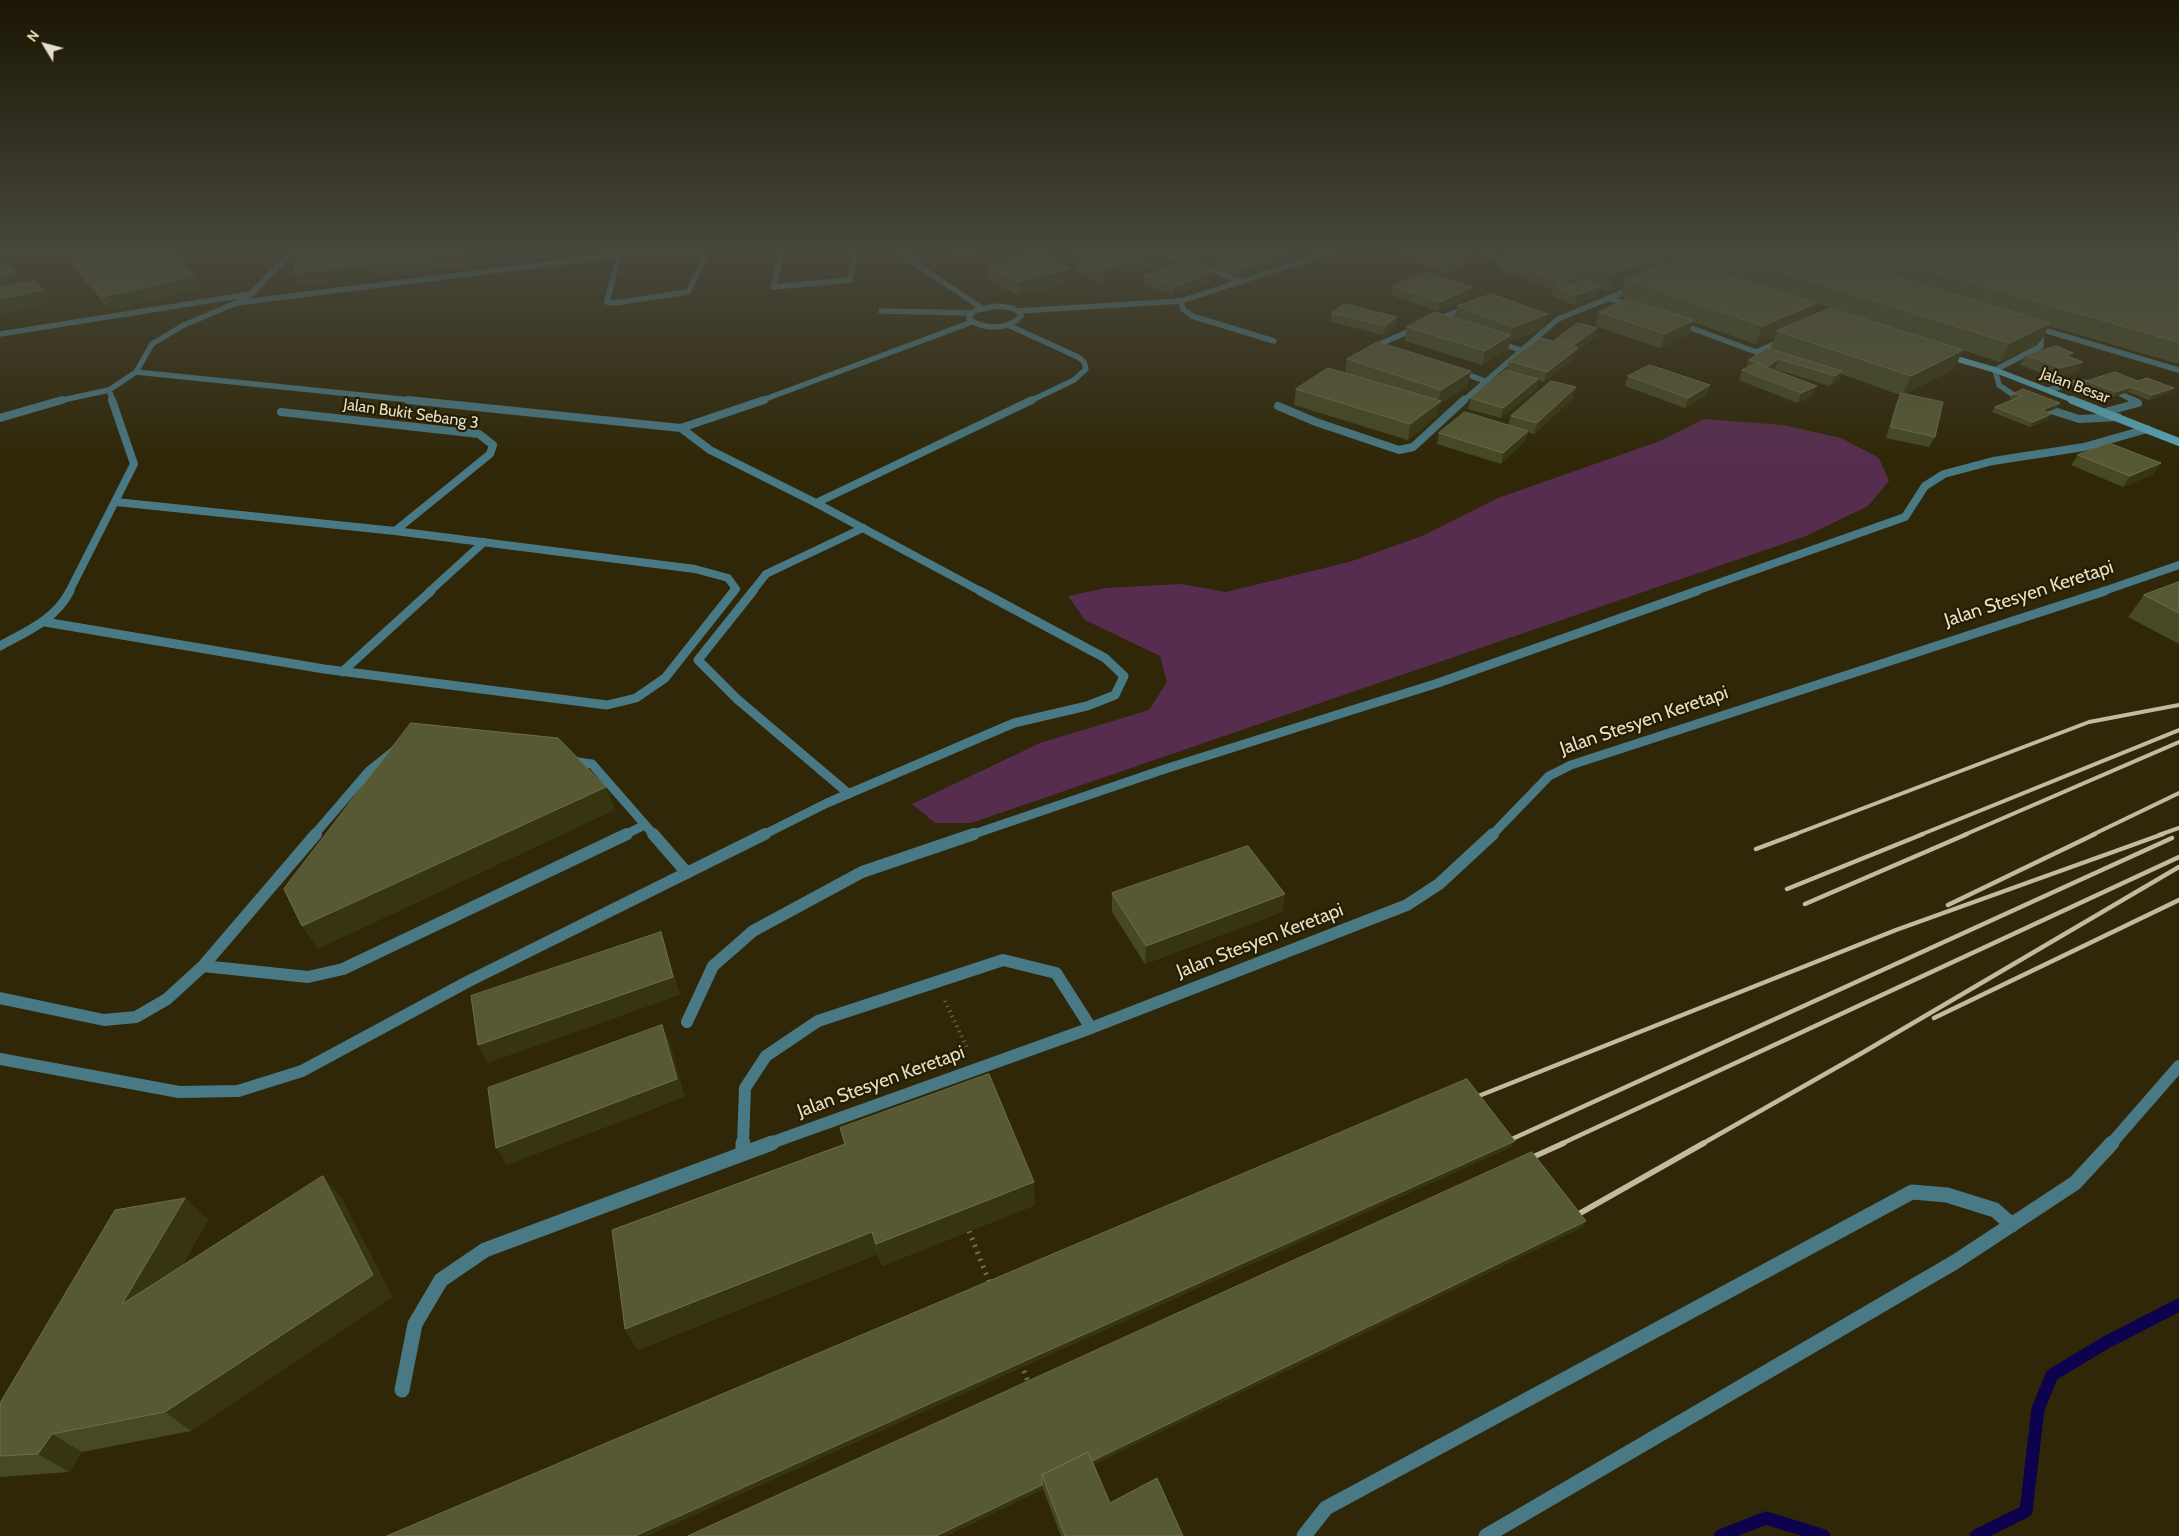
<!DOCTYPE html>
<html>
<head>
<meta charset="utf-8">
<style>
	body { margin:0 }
	#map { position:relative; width:2179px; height:1536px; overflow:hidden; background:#2f2707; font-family:Cabin,sans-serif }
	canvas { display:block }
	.north { position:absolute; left:20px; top:20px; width:50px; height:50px; -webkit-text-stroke:4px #251d00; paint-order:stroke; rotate:307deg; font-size:14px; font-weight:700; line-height:20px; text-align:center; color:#e5dfc9 }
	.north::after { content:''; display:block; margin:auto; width:18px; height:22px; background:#e5dfc9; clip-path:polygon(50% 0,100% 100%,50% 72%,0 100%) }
</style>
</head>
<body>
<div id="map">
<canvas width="2179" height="1536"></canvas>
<div class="north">N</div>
</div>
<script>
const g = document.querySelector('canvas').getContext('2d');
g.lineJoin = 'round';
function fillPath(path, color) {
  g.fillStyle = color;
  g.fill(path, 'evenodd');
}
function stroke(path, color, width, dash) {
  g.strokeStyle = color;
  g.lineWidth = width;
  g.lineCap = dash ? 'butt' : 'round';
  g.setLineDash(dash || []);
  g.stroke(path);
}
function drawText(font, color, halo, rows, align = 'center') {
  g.font = font + ' Cabin,sans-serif';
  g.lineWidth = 4.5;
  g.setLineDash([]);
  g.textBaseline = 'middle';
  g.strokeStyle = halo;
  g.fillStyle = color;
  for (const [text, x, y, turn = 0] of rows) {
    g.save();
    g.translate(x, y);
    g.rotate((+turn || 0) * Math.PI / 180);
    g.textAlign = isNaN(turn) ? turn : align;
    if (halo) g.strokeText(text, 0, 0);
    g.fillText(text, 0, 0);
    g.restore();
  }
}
fillPath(new Path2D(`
	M1704,419L1783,425L1841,438L1879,458L1889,481L1868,506L1806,536L971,823H935L912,804L1040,743L1149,710L1167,682L1160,656L1085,620L1068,596L1106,588L1180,584L1226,592L1349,562L1422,536L1498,498L1660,441Z`), '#572d4f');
stroke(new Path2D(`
	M1720,1536L1766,1518L1824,1536
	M1976,1536L2026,1511L2038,1409L2052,1375L2105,1343L2179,1305`), '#0d024d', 13);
stroke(new Path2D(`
	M945,1001L968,1050`), '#746d51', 4, [1, 4.5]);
stroke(new Path2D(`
	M969,1231L990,1284
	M1021,1364L1029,1384`), '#746d51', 5, [2, 5.5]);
stroke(new Path2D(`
	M783,250L773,287L850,280
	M0,254L36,250
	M1608,298L1632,306
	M1181,301L1183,309L1192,316L1274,341
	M881,311L971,313
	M1678,323L1756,352L1784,340
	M2034,327L2179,370
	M0,334L251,294
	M1496,342L1521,350
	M1995,370L1999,385L2015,396
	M2048,390L2077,382L2093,383
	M2121,394L2135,401
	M58,401L109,390`), '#487985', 5.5);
stroke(new Path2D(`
	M2051,410L2079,419L2118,417
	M2105,412L2138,403L2132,400
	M0,418L62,400
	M752,592L766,574L863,528
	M1693,592L1905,517L1925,486L1944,474L1993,461L2084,447L2147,429`), '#487985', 8);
stroke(new Path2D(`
	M753,591L698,660L737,699L849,794
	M571,761L592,764L654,835
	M314,835L369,771L394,751
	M624,835L645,825
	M971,835L1168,768L1438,683L1697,591`), '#487985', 9);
stroke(new Path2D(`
	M653,834L687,873
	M203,966L308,977L343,969L627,834
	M0,998L104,1020L136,1017L167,999L203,966L316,834
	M687,1022L713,966L753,931L862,872L974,834
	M743,1144L745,1088L766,1056L818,1021L1003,960L1056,973L1091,1028
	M2111,1144L2179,1066`), '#487985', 12);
stroke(new Path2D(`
	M743,1153V1143
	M1304,1536L1326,1508L1912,1192L1947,1195L1995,1210L2012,1225
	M1486,1536L1955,1262L2075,1183L2112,1143`), '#487985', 15);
stroke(new Path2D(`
	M618,250L619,255
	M901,250L905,257L982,308
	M1144,250L1206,268L1243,282
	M1476,250L1512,263
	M694,254L705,258L688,292L615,303L607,302L619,255Z
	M850,280L856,250
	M236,303L619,255
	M998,306L1012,308L1021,313V316C1008,330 984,330 969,319V316L976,310Z
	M1018,311L1181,301L1337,250
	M1435,320L1468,308
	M1008,325L1078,357L1084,362L1086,369L1074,380L1030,401
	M1392,350L1384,347L1382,343L1419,327
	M1995,370L2041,346V338L2032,334
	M1458,371L1485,381
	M136,372L420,401
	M113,401L109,390L136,372L152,344L184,325L236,303L251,294L294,250
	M760,401L972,322
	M1463,401L1558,319L1634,288`), '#487985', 5.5);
stroke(new Path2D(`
	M408,400L681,428L764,400
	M1278,406L1316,422L1399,450L1413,447L1464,400
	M281,412L479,434L493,445L490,454L395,531
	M681,428L710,450L816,503L982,592
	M116,502L395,531L695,569L728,578L736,589L733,592
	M816,503L1032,400
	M69,592L134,464L112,400
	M429,592L484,542
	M2101,592L2179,565`), '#487985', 8);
stroke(new Path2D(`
	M45,622L324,669L607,705L636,698L665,678L734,591
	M0,646C27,631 55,620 70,591
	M342,672L431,591
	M763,835L827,803L1014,723L1087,706L1115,695L1124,676L1105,658L980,591
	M1492,835L1549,776L1571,765L2105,591`), '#487985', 9);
stroke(new Path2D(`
	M0,1059L179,1092L238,1091L302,1071L467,982L765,834
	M768,1144L1091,1028L1407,905L1439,884L1493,834`), '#487985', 12);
stroke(new Path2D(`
	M402,1390L415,1324L441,1280L485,1250L772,1143`), '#487985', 15);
stroke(new Path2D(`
	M1947,356L1995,370L2075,401`), '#56a8bb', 5.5);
stroke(new Path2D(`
	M2072,400L2179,442`), '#56a8bb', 8);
stroke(new Path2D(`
	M1793,835L2089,722L2179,705
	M1920,835L2179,730
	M1964,835L2179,742
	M2092,835L2179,793
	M2159,835L2179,828`), '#c1baa2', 4);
stroke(new Path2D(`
	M1756,849L1796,834
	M1787,889L1923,834
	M1805,904L1967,834
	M1948,905L2095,834
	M1934,1018L2179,900
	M1466,1101L1896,930L2163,834
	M1501,1144L2172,838
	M1561,1144L2179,857
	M1702,1144L1862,1053L2179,867`), '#c1baa2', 4.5);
stroke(new Path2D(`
	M1501,1144L1504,1143
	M1522,1162L1564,1143
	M1568,1220L1704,1143`), '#c1baa2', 5.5);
fillPath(new Path2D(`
	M940,250H988L958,259Z
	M1018,250H1059L1042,255L1070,268V281L1020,296L988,280L987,267L1029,255Z
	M1067,250H1164L1165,251L1164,264L1102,284L1078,273L1077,260L1092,256V255L1083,258L1067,251Z
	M1165,250H1292V259L1241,277L1212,266L1213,261L1204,264Z
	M1404,250H1474L1473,257L1469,258L1468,267L1447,274L1402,258Z
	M1492,250H2179V364L2049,326L2040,342L2000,362L1963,350L1954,369L1905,394L1935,437L1929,447L1886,438L1896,403L1900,395L1841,374L1838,381L1830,386L1775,369L1774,370L1812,396L1797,403L1739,380L1742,370L1746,368L1749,360L1770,349L1775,336L1755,344L1693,322L1689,334L1660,348L1595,326L1599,312L1627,299L1620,297L1623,286L1608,292L1601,289L1599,295L1575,305L1551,296L1553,289L1497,269L1499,260L1509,256ZM1670,256L1942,344L1810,316L1816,303L1668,264ZM1574,280L1579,282L1573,284Z
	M23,251L195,276L202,289L109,310L76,271L70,260L30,264Z
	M1216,270L1215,279L1173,296L1144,285V276Z
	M1393,286L1472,287L1470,296L1438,311L1391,295Z
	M1457,306L1544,328L1510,342L1508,349L1482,365L1405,341L1407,327L1455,318Z
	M1332,313L1397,317L1395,327L1383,335L1331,322Z
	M1594,338L1577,351L1575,358L1544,382L1538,380L1536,389L1501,418L1468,409L1471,398L1507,370L1509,361L1554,342L1555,340Z
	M2026,355L2071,357L2078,372L2055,378L2020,365Z
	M1347,359L1471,371L1467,386L1440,403L1437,416L1408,440L1294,405L1296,389L1345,373Z
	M1628,376L1710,385L1706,395L1685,408L1625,386Z
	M2087,381H2138L2174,388L2170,393L2149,400L2128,392L2113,397L2084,386Z
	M1576,387L1573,398L1534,434L1528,432L1525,441L1501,464L1437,444L1439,433L1508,425L1511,416Z
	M2013,394L2057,408L2047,412L2048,419L2030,427L1992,412L1995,407L2013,400L2010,399Z
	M2078,455L2154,474L2123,487L2071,465Z
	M2179,582V644L2128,617L2144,595Z
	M1112,893L1285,894L1282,912L1145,964L1112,912Z
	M840,1128L1035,1205L882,1266L878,1254L638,1350L625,1329L845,1145Z
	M185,1198L208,1220L181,1267L342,1199L392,1297L191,1431L82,1452L69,1472L0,1477V1403Z
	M1583,1227L1094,1464L1110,1503L1183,1536H1061L1043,1489L946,1536H688Z`), '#464923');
fillPath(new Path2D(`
	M31,250H162L69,258L70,260L30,264L23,251Z
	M368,250H467V253H466V267L299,286L293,273L305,271L299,258Z
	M958,250H988L958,259Z
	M1034,250H1059L1035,257Z
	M1082,250H1092V255L1083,258Z
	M1205,250H1244L1213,257V261L1204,264Z
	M1468,250H1474L1473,257L1469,258L1468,267L1447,274L1449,265L1457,254Z
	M1516,250H1521L1520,256L1514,258Z
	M1165,251L1164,264L1102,284V270Z
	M1292,251V259L1241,277L1242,268Z
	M1671,254L1666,271L1625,279L1623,286L1608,292L1613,274Z
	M1070,268V281L1020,296V282Z
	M1216,270L1215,279L1173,296V287Z
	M17,273L25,287L0,292V277Z
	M195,276L202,289L109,310L102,297Z
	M1575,277L1573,286L1560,289L1562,282Z
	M1602,286L1599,295L1575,305L1577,295Z
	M1472,287L1470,296L1438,311L1440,302Z
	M43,290L51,303L0,315V299Z
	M1816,303L1808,322L1777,331L1775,336L1755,344L1763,326Z
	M1548,314L1544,328L1510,342L1508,349L1482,365L1485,351L1511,335L1513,327Z
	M1397,317L1395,327L1383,335L1385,326Z
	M1694,320L1689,334L1660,348L1665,334Z
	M2050,323L2040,342L2000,362L2010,343Z
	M1597,328L1594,338L1577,351L1575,358L1544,382L1547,372L1572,353L1574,345Z
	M1963,350L1954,369L1902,396L1911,376Z
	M2073,353L2068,362L2065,355Z
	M1779,359L1775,369L1764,376L1768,366Z
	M2083,362L2078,372L2055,378L2060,368Z
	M1471,371L1467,386L1440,403L1437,416L1408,440L1410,424L1438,403L1441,390Z
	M1842,371L1838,381L1830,386L1835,376Z
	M1538,379L1536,389L1501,418L1503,408Z
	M1710,385L1706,395L1685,408L1688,398Z
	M1817,386L1812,396L1797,403L1801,393Z
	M1576,387L1573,398L1534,434L1537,423Z
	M2131,387L2128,392L2113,397L2116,392Z
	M2174,388L2170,393L2149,400L2152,395Z
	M2060,403L2057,408L2039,415L2042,410Z
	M2051,414L2048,419L2030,427L2033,422Z
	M1528,431L1525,441L1501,464L1503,453Z
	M2161,463L2154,474L2123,487L2130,476Z
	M606,787L615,810L318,949L302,926Z
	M1285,894L1282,912L1145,964L1146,946Z
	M661,932L667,950L680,995L488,1063L478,1045Z
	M662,1025L670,1043L685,1097L507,1165L496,1148Z
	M1515,1141L1512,1147L648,1536H635Z
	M323,1176L342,1199L392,1297L191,1431L165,1412Z
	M1034,1182L1035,1205L882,1266L876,1244Z
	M185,1198L208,1220L147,1325L122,1304Z
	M1586,1221L1583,1227L1046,1487L1045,1483Z
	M872,1232L878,1254L638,1350L625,1329Z
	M52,1434L82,1452L69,1472L38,1454Z
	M1042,1485L1043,1489L946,1536H936Z`), '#363510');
const building = new Path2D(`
	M107,250H169L195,276L102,297L69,258Z
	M302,250H368L299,258Z
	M381,250H462L461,254L293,273L298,260Z
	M1106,250H1164L1165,251L1102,270L1077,260L1108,251Z
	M1234,250H1292V251L1242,268L1213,257Z
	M1407,250H1468L1457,254L1469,258L1449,265Z
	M1543,250H1660L1671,254L1613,274Z
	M1713,250H1805L2050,323L2010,343Z
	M1857,250H2179V342Z
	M1038,253L1070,268L1020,282L987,267Z
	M1511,256L1575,277L1562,282L1499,260Z
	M1186,260L1216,270L1173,287L1144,276Z
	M1679,260L1816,303L1763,326L1625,279Z
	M9,264L17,273L0,277V266Z
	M1425,272L1472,287L1440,302L1393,286Z
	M1584,280L1602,286L1577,295L1554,287L1565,283L1571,285Z
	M35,281L43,290L0,299V288Z
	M1492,294L1548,314L1513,327L1457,306Z
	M1628,299L1694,320L1665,334L1599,312Z
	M1345,304L1397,317L1385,326L1332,313Z
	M1830,308L1963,350L1911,376L1777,331Z
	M1435,312L1511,335L1485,351L1407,327Z
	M1578,323L1597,328L1574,345L1555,340Z
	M1541,338L1578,348L1547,372L1509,361Z
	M1378,342L1471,371L1441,390L1347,359Z
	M2057,346L2073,353L2065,355L2083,362L2060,368L2026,355Z
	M1768,348L1842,371L1835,376L1779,359L1768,366L1749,360Z
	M1758,364L1817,386L1801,393L1742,370Z
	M1650,365L1710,385L1688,398L1628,376Z
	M1328,368L1441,401L1410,424L1296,389Z
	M1506,370L1538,379L1503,408L1471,398Z
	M2115,372L2138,381L2147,378L2174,388L2152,395L2131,387L2116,392L2087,381Z
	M1551,381L1576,387L1537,423L1511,416Z
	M2023,389L2060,403L2042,410L2051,414L2033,422L1995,407L2022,396L2013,394Z
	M1901,393L1943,402L1935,437L1891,427Z
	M1465,412L1528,431L1503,453L1439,433Z
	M2109,443L2161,463L2130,476L2078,455Z
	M2179,582V613L2144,595Z
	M411,723L558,738L606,787L302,926L284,889Z
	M1248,846L1285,894L1146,946L1112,893Z
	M661,932L673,977L478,1045L471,996Z
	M662,1025L677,1079L496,1148L488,1088Z
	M989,1074L1034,1182L876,1244L872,1232L625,1329L612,1230L845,1144L840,1128Z
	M1467,1079L1515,1141L635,1536H387Z
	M1532,1152L1586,1221L1092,1461L1088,1452L1042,1475V1485L936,1536H688Z
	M323,1176L373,1275L165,1412L52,1434L38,1454L0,1456V1403L115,1210L185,1198L122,1304Z
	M1088,1452L1110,1503L1157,1478L1183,1536H1065L1042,1475Z`);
fillPath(building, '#575934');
stroke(building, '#6d6e4c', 1);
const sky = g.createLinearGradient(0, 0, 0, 465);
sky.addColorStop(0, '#1a1504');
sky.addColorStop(0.54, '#47473c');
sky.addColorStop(1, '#47473c00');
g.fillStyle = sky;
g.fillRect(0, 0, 2179, 465);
drawText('16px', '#e5dfc9', '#251d00', [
	["Jalan Besar",2075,386,21],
	["Jalan Bukit Sebang 3",411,414,8]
]);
drawText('19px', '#e5dfc9', '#251d00', [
	["Jalan Stesyen Keretapi",2029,594,-18],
	["Jalan Stesyen Keretapi",1644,721,-19],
	["Jalan Stesyen Keretapi",1260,941,-21],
	["Jalan Stesyen Keretapi",881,1082,-20]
]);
</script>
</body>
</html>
